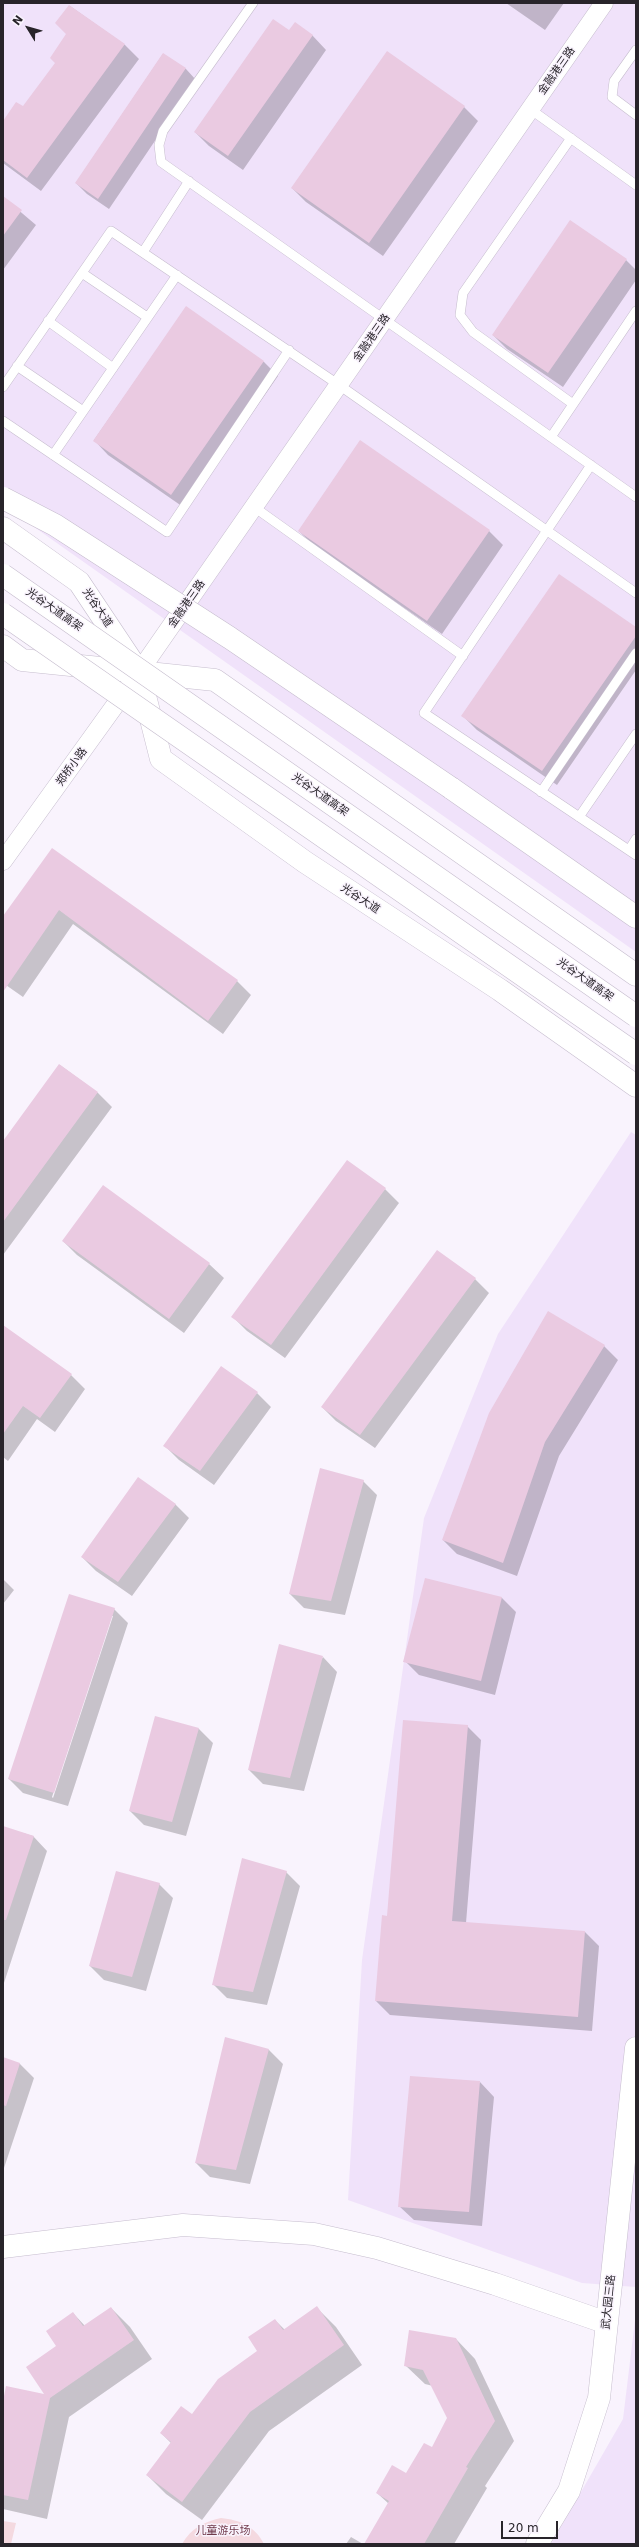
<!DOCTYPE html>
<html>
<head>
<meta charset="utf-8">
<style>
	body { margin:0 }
	#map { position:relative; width:639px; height:2547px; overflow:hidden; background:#f9f3fd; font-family:"DejaVu Sans",sans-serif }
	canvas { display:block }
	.frame { position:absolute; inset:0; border:4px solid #28242a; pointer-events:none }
	.north { position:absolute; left:8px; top:8px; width:40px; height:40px; -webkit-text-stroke:3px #f9f3fd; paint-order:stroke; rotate:307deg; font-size:11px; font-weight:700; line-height:16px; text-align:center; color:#28242a }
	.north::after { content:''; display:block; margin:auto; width:14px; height:18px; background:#28242a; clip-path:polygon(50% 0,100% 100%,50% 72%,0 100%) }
	.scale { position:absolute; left:501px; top:2521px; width:57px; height:18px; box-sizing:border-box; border:2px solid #28242a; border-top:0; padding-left:5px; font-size:12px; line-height:14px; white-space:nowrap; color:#28242a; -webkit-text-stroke:3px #f9f3fd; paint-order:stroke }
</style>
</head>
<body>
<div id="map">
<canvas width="639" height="2547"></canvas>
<div class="frame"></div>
<div class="north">N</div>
<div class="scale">20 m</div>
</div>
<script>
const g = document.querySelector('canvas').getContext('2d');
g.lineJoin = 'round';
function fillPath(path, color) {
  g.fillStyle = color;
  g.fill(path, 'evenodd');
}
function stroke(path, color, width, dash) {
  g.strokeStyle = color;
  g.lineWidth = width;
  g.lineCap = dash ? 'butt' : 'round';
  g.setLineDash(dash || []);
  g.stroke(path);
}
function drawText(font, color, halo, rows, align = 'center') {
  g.font = font + ' "DejaVu Sans","Noto Sans SC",sans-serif';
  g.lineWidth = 3;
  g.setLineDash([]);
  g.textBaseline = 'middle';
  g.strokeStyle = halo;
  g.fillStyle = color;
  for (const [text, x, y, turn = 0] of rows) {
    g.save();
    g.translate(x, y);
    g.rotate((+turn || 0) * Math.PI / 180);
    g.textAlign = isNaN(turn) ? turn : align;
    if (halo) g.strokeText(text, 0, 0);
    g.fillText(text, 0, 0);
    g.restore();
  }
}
fillPath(new Path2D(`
	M3,3H636V952L3,505Z
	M631,1132L636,1135V2287L582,2283L348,2200L362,1960L424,1518L498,1334Z
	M636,2312V2544H551L623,2419Z`), '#f0e2fa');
fillPath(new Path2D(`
	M221,2518C240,2520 255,2526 264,2544H182C191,2528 204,2522 221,2518Z
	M3,2521L16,2523L11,2544H3Z`), '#f4d9e0');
fillPath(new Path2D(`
	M506,3H564L545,30Z
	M70,6L125,45L139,59L41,191L3,163V122L24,107L56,63L68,34Z
	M290,31L312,35L326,50L243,170L209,146L195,132Z
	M163,54L186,69L196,80L109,209L87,194L76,183Z
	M464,107L478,121L383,256L306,202L292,188Z
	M3,197L36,225L3,270Z
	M626,260L636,270V280L563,387L507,349L493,335Z
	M186,308L264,362L278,376L186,509L108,455L94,440Z
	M299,531H489L503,545L442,634L313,545Z
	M636,628V670L557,785L477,730L463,716Z
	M52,850L237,981L251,995L223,1034L73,924L23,997L3,983V918Z
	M60,1065L98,1093L112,1107L3,1255V1143Z
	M385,1189L399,1203L285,1358L247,1331L233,1317Z
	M63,1241L209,1264L224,1278L184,1333L77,1255Z
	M475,1279L489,1293L375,1448L336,1421L322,1407Z
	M3,1326L71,1375L85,1389L55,1432L37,1419L8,1461L3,1457Z
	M604,1346L618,1360L559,1456L517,1576L457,1554L443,1540Z
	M257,1393L271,1407L214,1485L179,1460L165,1446Z
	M363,1481L377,1495L345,1615L304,1608L290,1594Z
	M175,1504L189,1518L132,1596L96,1571L82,1557Z
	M3,1579L14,1590L3,1604Z
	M426,1579L502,1598L516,1612L495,1695L419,1675L405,1661Z
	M114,1609L128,1623L68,1806L23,1793L9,1779ZM111,1616H113L53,1798L52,1797Z
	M323,1657L337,1672L304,1791L263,1784L249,1770Z
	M156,1717L199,1729L213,1743L186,1836L144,1825L130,1811Z
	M467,1726L481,1740L466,1923L585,1932L599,1946L592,2031L390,2015L376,2001L387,1917Z
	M3,1827L33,1836L47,1851L3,1986Z
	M286,1872L300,1886L267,2005L227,1998L213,1984Z
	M159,1884L173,1898L146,1991L104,1980L90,1966Z
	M226,2038L269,2050L283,2064L250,2184L210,2177L196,2163Z
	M3,2058L20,2064L34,2078L3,2171Z
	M480,2082L494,2097L482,2226L414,2220L399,2206Z
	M111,2308L130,2327L152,2359L69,2417L47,2519L3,2509V2406L47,2396L57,2346L73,2313L85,2326Z
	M317,2308L336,2327L362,2365L269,2431L202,2520L166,2494L147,2475L171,2443L161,2433L192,2416L258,2351L275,2320L285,2330Z
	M456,2339L475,2359L514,2441L485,2486L487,2488L454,2544H365L389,2504L377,2493L407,2474L432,2449L448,2418L433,2386L425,2384L405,2365Z
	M351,2537L363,2544H346Z`), '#0003');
fillPath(new Path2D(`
	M69,5L125,44L27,178L3,160V121L16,102L23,106L55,63L50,58L66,34L55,23Z
	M273,19L289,30L295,22L313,35L228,156L194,132Z
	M387,51L465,106L369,243L291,188Z
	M163,53L186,68L98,199L75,183Z
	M3,196L22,210L3,236Z
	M570,220L627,259L548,373L492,335Z
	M186,306L264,361L171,495L93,441Z
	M360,440L490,530L427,621L298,531Z
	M559,574L636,627V636L542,771L461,716Z
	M52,848L238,980L208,1021L59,910L3,992V916Z
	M59,1064L98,1092L3,1222V1141Z
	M347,1160L386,1188L271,1345L231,1317Z
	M103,1185L210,1263L169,1319L62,1241Z
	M437,1250L476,1278L360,1435L321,1407Z
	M548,1311L605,1345L545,1442L503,1563L442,1540L489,1413Z
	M3,1325L72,1374L40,1418L23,1406L3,1434Z
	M221,1366L258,1392L200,1471L163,1446Z
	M320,1468L364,1480L331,1601L289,1594Z
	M138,1477L176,1504L118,1582L81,1557Z
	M425,1578L502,1597L481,1681L403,1662Z
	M69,1594L115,1608L54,1793L8,1779Z
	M279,1644L323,1656L290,1778L248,1770Z
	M155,1716L199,1728L172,1822L129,1811Z
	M403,1720L468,1725L452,1921L585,1931L578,2017L375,2001L382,1915L387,1916Z
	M3,1826L34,1836L6,1920H3Z
	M242,1858L287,1871L253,1992L212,1985Z
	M116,1871L160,1883L132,1977L89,1966Z
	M225,2037L269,2049L236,2170L195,2163Z
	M3,2057L20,2063L6,2106L3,2105Z
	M410,2076L480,2081L469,2212L398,2207Z
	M317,2306L344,2345L250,2412L182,2502L146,2475L171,2442L160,2433L181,2406L192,2414L218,2379L257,2351L248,2337L275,2319L283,2330Z
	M111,2307L134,2340L50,2398L28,2500L3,2495V2401L6,2386L44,2394L26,2367L56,2346L46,2331L73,2312L83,2326Z
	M409,2330L456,2338L495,2421L466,2467L468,2468L424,2544H364L389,2501L376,2493L392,2465L406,2473L424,2443L432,2447L447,2418L423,2370L404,2366Z`), '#eacae1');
const lane = new Path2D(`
	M253,3L163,131L159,145L161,162L636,497
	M636,50L614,81L612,97L636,115
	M530,109L636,185
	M571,138L463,293L460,315L473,332L573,404
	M143,252L189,181
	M82,273L147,317
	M48,321L113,368
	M17,366L83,411
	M3,387L111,231L339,385L636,593
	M3,421L167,532L289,350
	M551,437L636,311
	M53,455L177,275
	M591,465L424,713L636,855
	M254,507L463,656
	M541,792L636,653
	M579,817L636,734
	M629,850L636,839`);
const street = new Path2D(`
	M3,861L139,672L604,3`);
const secondary = new Path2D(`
	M3,2247L183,2225L314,2234L377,2248L495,2284L607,2323
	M537,2544L569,2491L599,2398L636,2048`);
const primary = new Path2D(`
	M3,528L79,582L139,672L215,680L636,975
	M3,646L22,660L139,672L161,759L305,862L500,990L636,1086`);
const highway = new Path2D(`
	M451,788L636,917`);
stroke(lane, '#c6bdce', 10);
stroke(street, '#c6bdce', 19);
stroke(secondary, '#c6bdce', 23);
stroke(primary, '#c6bdce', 23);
stroke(highway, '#c6bdce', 23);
stroke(lane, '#fff', 9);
stroke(street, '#fff', 18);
stroke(secondary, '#fff', 22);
stroke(primary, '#fff', 22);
stroke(highway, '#fff', 22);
const highwayBridge = new Path2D(`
	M3,498L55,525L230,638L451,788
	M3,575L636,1016
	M3,614L636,1054`);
stroke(highwayBridge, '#c6bdce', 23, []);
stroke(highwayBridge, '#fff', 22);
drawText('11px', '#28242a', '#f9f3fd', [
	["金融港三路",557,71,-55],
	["金融港三路",372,338,-55],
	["金融港三路",187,604,-55],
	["光谷大道",97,608,56],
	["光谷大道高架",54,610,35],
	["郑桥小路",72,767,-54],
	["光谷大道高架",320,795,35],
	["光谷大道",360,899,33],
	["光谷大道高架",585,980,35],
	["武大园三路",609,2302,-84]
]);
drawText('11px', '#703b4c', '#f9f3fd', [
	["儿童游乐场",223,2531]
]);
</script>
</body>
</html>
